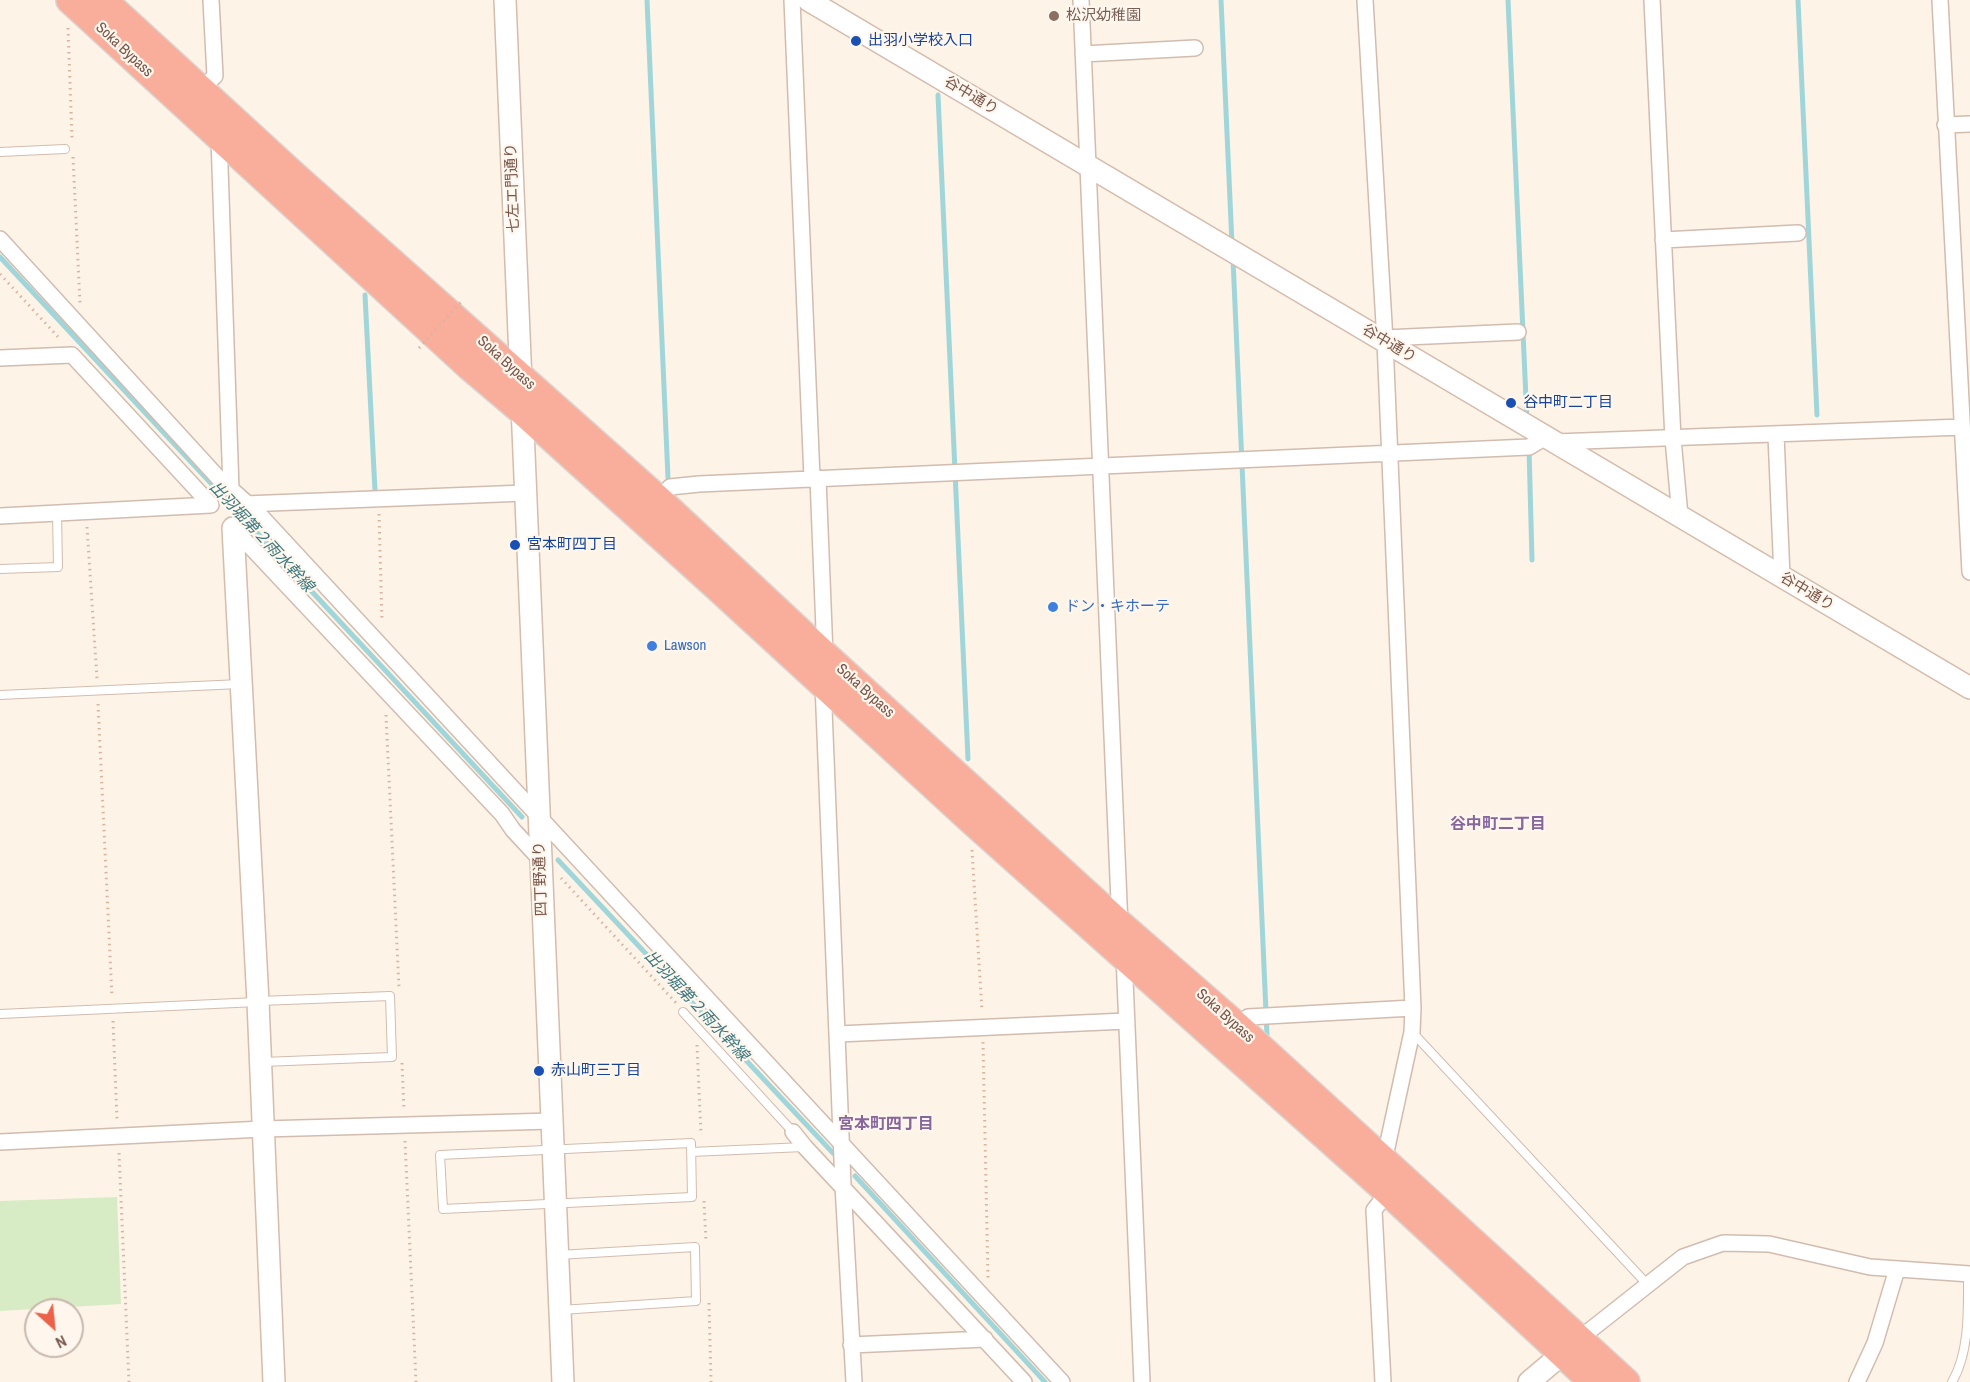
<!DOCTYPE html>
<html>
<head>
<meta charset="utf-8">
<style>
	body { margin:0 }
	#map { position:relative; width:1970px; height:1382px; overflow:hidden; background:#fdf3e7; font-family:"Archivo Narrow",sans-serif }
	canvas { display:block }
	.north { position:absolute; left:24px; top:1298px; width:60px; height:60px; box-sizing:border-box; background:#fff7ee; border:2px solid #c9b7ac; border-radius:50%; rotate:153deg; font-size:16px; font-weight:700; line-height:24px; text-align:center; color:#78574a }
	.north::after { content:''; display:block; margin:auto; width:21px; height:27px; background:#eb6248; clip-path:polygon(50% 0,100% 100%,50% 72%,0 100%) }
</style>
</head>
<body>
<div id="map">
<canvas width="1970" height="1382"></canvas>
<div class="north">N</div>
</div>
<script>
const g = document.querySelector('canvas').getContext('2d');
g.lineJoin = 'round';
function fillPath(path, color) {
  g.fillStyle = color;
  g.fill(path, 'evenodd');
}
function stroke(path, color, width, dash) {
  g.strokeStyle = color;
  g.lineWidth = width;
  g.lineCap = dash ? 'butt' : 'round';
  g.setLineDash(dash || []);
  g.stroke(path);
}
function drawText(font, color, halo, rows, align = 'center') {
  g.font = font + ' "Archivo Narrow","Noto Sans JP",sans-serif';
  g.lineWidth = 4.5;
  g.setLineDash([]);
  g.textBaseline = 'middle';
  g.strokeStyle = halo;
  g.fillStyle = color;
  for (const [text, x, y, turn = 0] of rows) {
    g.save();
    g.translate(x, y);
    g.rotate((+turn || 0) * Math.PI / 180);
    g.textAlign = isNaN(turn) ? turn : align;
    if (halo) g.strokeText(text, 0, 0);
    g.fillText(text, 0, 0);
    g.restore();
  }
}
fillPath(new Path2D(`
	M117,1197L121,1304L0,1311V1201Z`), '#d7ecc4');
stroke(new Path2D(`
	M647,0L668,478
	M1221,0L1232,244
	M1508,0L1527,421
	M1798,0L1817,415
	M938,95L968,759
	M0,257L522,817
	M1233,259L1267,1035
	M365,295L375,491
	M1529,448L1532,560
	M558,860L833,1153
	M855,1176L1045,1382`), '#a0d5da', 5);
const lane = new Path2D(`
	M0,152L65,149
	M0,569L58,567L57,513
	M0,695L240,684
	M260,1001L390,996L392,1057L262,1062
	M683,1012L793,1132
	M0,1014L257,1002
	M1413,1033L1647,1284
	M691,1143L692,1197L443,1209L440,1155Z
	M691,1152L804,1147
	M558,1255L695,1247L696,1301L561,1310
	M1952,1382C1970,1352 1968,1308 1968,1274`);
const street = new Path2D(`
	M792,0L812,478
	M1081,0L1120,926
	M1365,0L1385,341L1413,1008L1412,1032L1384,1161
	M1652,0L1673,439L1680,516
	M1940,0L1970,572
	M1083,54L1195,48
	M201,90L215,76L211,0
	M1945,125L1970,124
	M219,138L231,489L258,513L383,648L1062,1382
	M0,239L224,484L231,489
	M1663,240L1798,233
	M1384,338L1518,332
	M0,358L72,355L211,505L0,516
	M1776,435L1782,577
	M1555,442L1962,427
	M818,478L825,655
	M658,499L670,487L699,484L1529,447L1546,437
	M245,504L525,493
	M233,528L502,814L513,830L540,859
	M823,684L843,1185L854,1382
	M1124,956L1142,1382
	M1238,1027L1248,1017L1413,1008
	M838,1034L1126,1021
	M793,1132L805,1147L1024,1382
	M0,1142L263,1129L552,1121
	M1579,1339L1683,1257L1723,1243L1769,1244L1870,1267L1970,1274
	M851,1345L985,1339
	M1383,1382L1374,1210L1388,1192
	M1857,1382L1875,1343L1897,1269`);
const secondary = new Path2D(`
	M505,0L563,1382
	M808,0L1970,688
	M233,528L258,1002L274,1382
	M1529,1382L1574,1344`);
const highway = new Path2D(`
	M70,0L470,367L522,411L717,587L973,822L1388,1192L1593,1382
	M103,0L296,177L658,499L825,655L1120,924L1238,1027L1626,1382`);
stroke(lane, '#d2bcaf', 10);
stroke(street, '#d2bcaf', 18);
stroke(secondary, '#d5bcac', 24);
stroke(highway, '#dcd3d0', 30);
stroke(new Path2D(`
	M68,28L72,138
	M73,157L80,303
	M0,274L60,339
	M379,514L382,622
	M87,527L97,679
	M98,704L112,997
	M386,715L399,988
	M972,850L982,1011
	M561,878L677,1004
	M113,1021L117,1119
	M983,1042L988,1278
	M697,1045L701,1135
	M402,1063L404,1110
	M405,1141L416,1382
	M119,1153L129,1382
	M704,1201L706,1242
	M709,1303L711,1382`), '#d9b3a0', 3, [1.5, 4.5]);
stroke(lane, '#fff', 8);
stroke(street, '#fff', 15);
stroke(secondary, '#fff', 21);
stroke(highway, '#f9ae9c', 27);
stroke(new Path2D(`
	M419,348L461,302`), '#d9b3a0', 3, [1.5, 4.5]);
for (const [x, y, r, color] of [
	[1054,16,6,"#8d6e63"],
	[856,41,6,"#1a4fb4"],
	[1511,403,6,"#1a4fb4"],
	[515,545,6,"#1a4fb4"],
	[1053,607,6,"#3f7fe0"],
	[652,646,6,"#3f7fe0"],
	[539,1071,6,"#1a4fb4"]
]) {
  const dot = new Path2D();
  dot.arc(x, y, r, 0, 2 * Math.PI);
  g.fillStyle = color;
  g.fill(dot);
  stroke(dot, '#fff7ee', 2);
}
drawText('15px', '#785e54', '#fff7ee', [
	["松沢幼稚園",1066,16]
], 'left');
drawText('15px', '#164399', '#fff7ee', [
	["出羽小学校入口",868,41],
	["谷中町二丁目",1523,403],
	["宮本町四丁目",527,545],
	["赤山町三丁目",551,1071]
], 'left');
drawText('15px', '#78574a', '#fff7ee', [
	["Soka Bypass",124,50,43],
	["谷中通り",971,96,31],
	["七左エ門通り",513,188,-92],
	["谷中通り",1389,344,31],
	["Soka Bypass",506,363,42],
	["谷中通り",1807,592,31],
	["Soka Bypass",865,691,42],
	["四丁野通り",541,879,-92],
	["Soka Bypass",1225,1016,42]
]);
drawText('15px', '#366cbe', '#fff7ee', [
	["ドン・キホーテ",1065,607],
	["Lawson",664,646]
], 'left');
drawText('italic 16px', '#3c777e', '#fff7ee', [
	["出羽堀第２雨水幹線",261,537,47],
	["出羽堀第２雨水幹線",696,1006,47]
]);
drawText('bold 16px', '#86669c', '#fff7ee', [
	["谷中町二丁目",1498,825],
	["宮本町四丁目",886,1125]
]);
</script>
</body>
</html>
